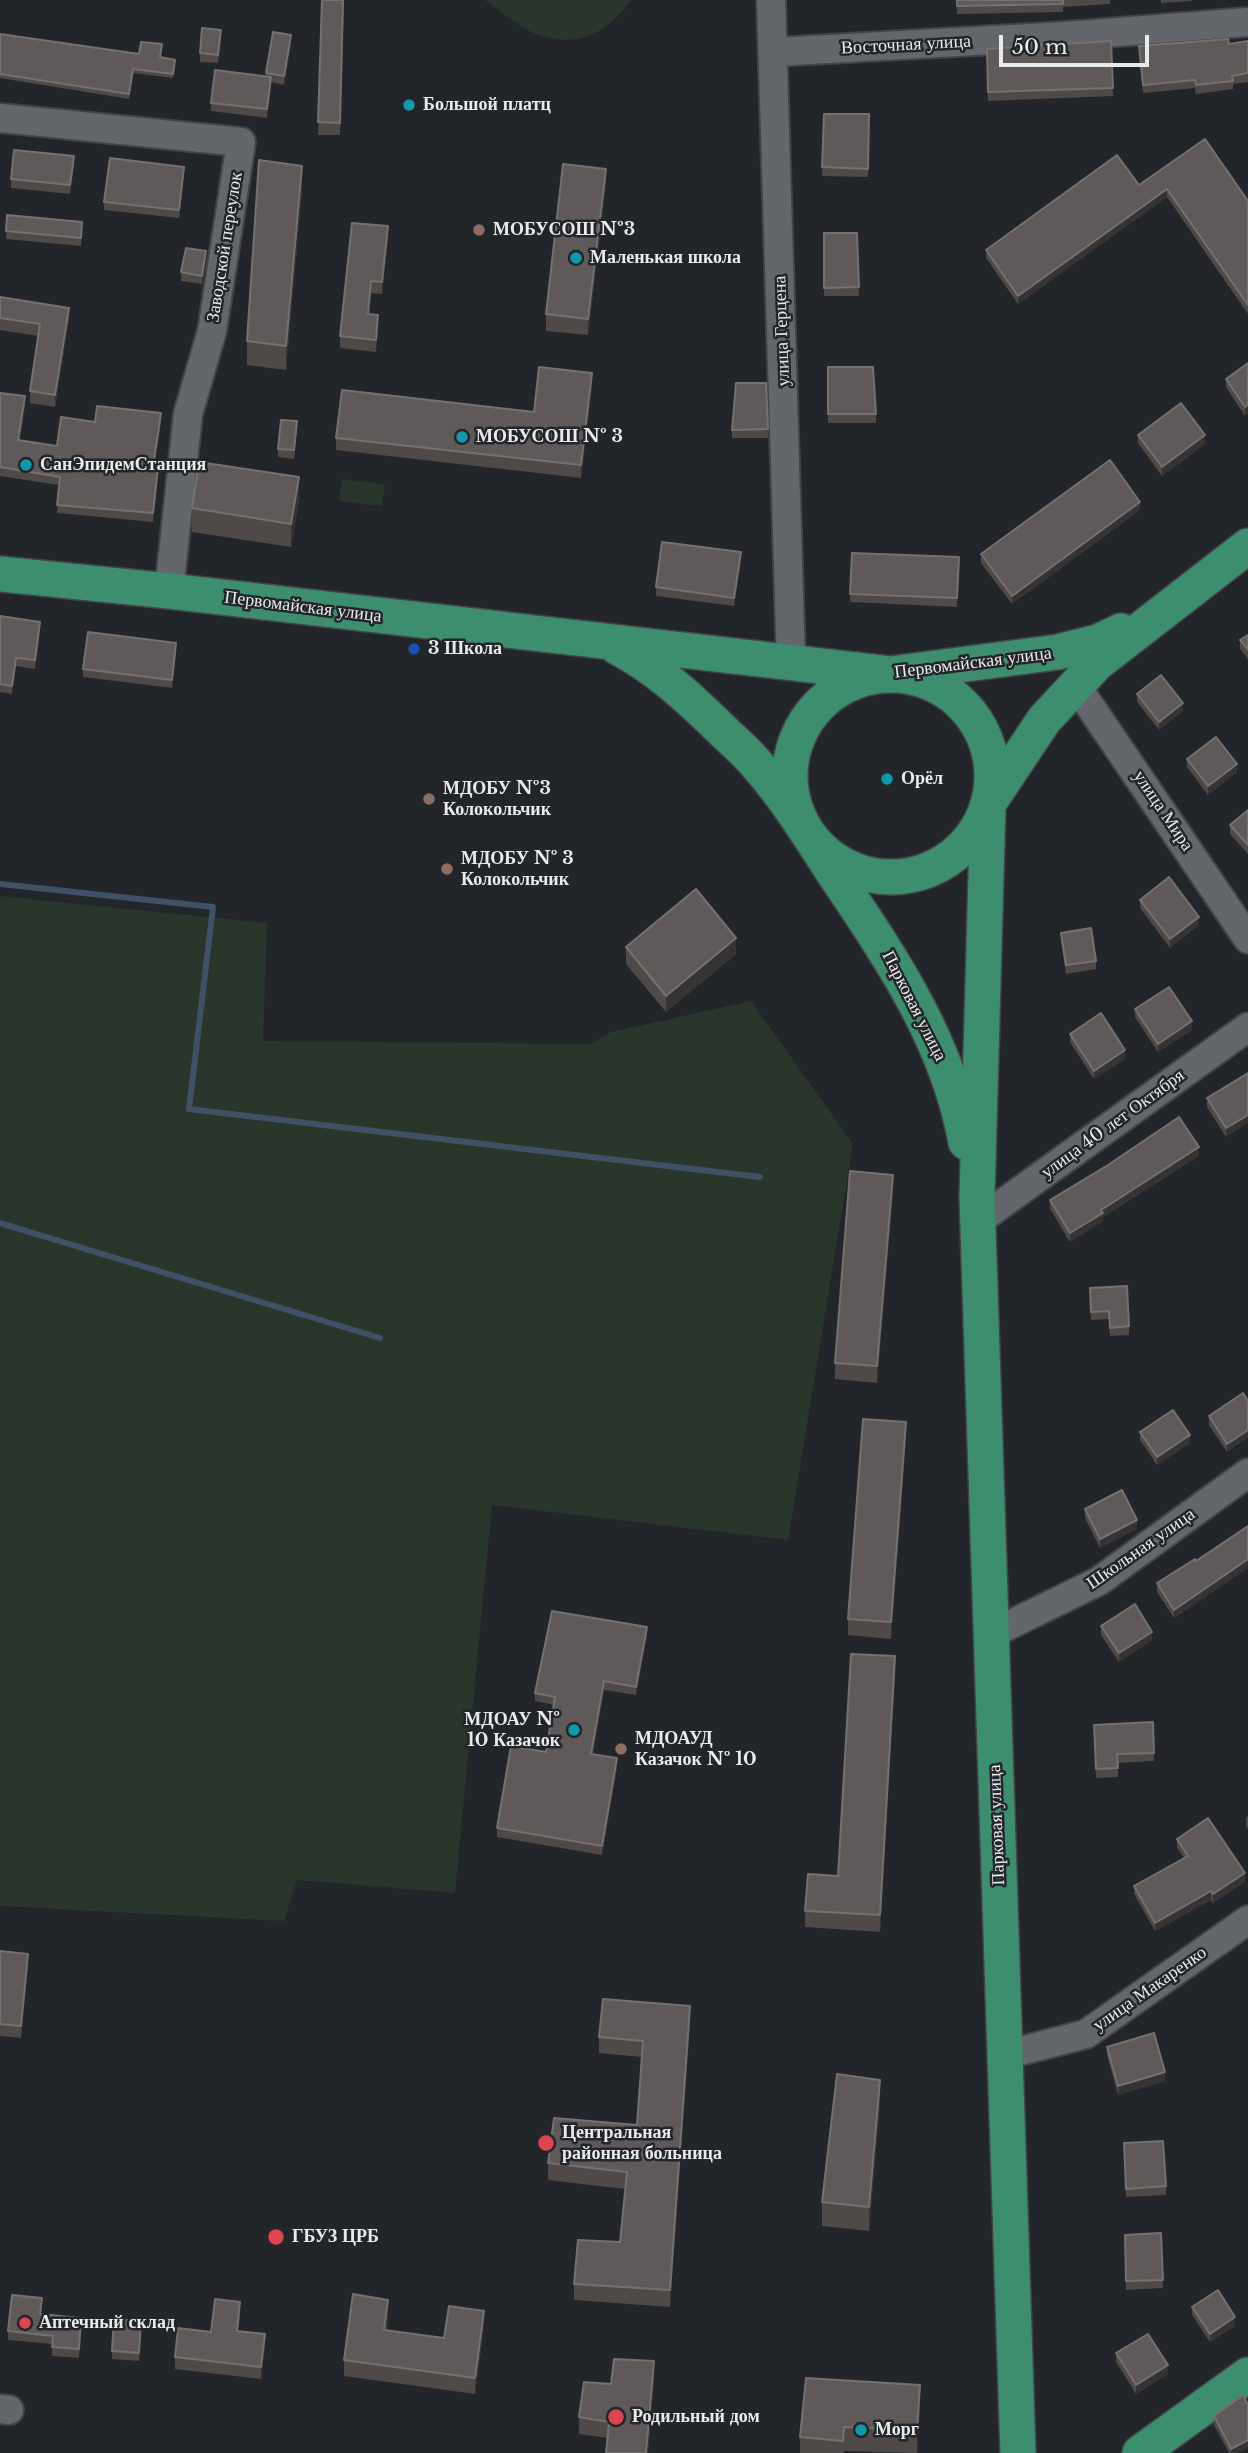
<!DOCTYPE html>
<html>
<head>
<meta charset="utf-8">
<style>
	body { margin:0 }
	#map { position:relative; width:1248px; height:2453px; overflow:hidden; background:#222529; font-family:"Libre Baskerville",serif }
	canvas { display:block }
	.scale { position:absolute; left:999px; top:35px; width:150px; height:32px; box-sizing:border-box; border:4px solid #e8eaec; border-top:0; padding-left:9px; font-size:21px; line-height:24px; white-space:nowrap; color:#e8eaec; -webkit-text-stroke:5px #222529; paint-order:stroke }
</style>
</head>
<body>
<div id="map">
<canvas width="1248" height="2453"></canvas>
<div class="scale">50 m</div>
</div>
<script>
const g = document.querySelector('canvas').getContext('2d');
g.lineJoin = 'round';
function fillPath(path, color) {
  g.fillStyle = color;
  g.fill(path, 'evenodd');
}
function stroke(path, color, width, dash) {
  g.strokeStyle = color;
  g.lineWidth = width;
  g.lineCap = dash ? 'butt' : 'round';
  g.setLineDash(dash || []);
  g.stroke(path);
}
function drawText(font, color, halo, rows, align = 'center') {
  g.font = font + ' "Libre Baskerville",serif';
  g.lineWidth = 5;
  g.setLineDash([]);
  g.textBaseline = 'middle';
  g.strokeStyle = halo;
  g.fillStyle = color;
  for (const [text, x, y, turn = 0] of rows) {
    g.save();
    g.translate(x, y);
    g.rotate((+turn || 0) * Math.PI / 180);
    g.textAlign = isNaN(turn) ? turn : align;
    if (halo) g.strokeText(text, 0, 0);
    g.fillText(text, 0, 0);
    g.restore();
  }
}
fillPath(new Path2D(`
	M485,0H631C607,34 576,49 536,34C518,27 501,11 485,0Z
	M342,479L385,484L382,506L339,501Z
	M0,896L267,923L263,1041L591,1044L611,1032L751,1001L853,1144L788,1540L492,1505L455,1893L297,1880L284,1921L0,1906Z`), '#2a362b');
stroke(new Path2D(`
	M0,884L213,907L189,1109L760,1177
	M0,1223L380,1338`), '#405167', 6);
const minor = new Path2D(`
	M771,0L791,662
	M774,52L1066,36L1248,22
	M0,118L241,142L212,331L188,414L169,591
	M1075,684L1248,939
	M978,1221L1248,1027
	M991,1634L1099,1581L1248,1473
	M1005,2055L1086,2034L1248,1920
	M0,2409L9,2410`);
const major = new Path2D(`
	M0,574L169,591L890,674L1058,652L1098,642L1121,631
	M617,647C657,668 688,697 720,728C733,741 747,752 758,766C788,800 812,840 837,878C893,960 948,1043 966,1142
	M790 776a101 101 0 1 1 202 0a101 101 0 1 1-202 0Z
	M1018,2453L977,1197L988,804L1044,720L1096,664L1248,546
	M1140,2453L1248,2375`);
stroke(minor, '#414346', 32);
stroke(major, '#414346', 38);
stroke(minor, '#63676c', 28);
stroke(major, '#3d8e6e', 35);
fillPath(new Path2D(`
	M322,0H344L340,135H318Z
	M957,0H1110V4L1063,7V12L957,14Z
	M1161,0H1192V1L1161,3Z
	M0,34L139,54L162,49L161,58L175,64L173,78L133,73L129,99L0,78Z
	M221,38L218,63L200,62V53Z
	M1111,41L1113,96L988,101L987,49Z
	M1248,41V82L1233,84V89L1196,94L1195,88L1143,93L1139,46L1229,44Z
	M291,44L284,85L271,82L267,118L211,111V103L266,77V73Z
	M824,114H869L868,177L822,176Z
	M74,164L70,194L11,188V179Z
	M184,175L179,218L104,210V202Z
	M606,185L588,335L546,331V314Z
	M1139,185L1248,201V314L1167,197L1018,304L986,258V250Z
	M302,190L286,370L247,365V341Z
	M6,231H82L81,246L6,239Z
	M824,233H857L859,296H824Z
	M388,239L382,294L371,293L369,314L378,328L376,352L340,348V336Z
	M206,260L202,284L181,281V272Z
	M0,297L69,320L55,407L30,403V391L38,336L0,330Z
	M1248,363L1245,416L1226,387V379Z
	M828,367L876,414V423H828Z
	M766,383L768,438H732V430Z
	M592,386L581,478L336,450V438L534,412Z
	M0,393L25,405L20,440L57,446L95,422H161L154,467L158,476L153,522L57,513L59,485L0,476Z
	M297,430L294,459L278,457V449Z
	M1138,435L1205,444L1162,476L1138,443Z
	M299,501L291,547L192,532V508Z
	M1140,510L1012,604L981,563V554Z
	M852,553L959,557L957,607L850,602Z
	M741,560L734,606L656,596V587Z
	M0,616L40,630L35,669L16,666L12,694L0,692Z
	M1248,635V659L1240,649V640Z
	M176,651L172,688L83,677V669Z
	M1137,694L1183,711L1159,730L1137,702Z
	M1187,759L1237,772L1208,795L1187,767Z
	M1248,810V854L1230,834V825Z
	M1140,900L1199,925L1170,948L1140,908Z
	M1061,933L1096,961V969L1066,974L1061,941Z
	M626,947L736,954L666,1012L626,964Z
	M1135,1009L1192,1030L1158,1052L1135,1017Z
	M1070,1034L1125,1059L1094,1079L1070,1042Z
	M1248,1073L1226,1137L1207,1107V1098Z
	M1199,1156L1103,1217V1221L1070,1242L1050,1209V1200Z
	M893,1191L877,1383L835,1379V1363Z
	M1090,1288L1129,1326V1335L1110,1336L1109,1319L1091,1320Z
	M1248,1401L1227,1452L1209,1425V1416Z
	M1140,1432L1190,1443L1157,1465L1140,1440Z
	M906,1438L891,1639L848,1635V1619Z
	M1085,1509L1137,1529L1100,1548L1085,1518Z
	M1248,1520V1568L1174,1618L1157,1592V1583L1196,1561L1248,1526Z
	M1101,1626L1152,1640L1119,1662L1101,1635Z
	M647,1635L636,1695L604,1690L593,1754L617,1767L602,1855L497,1837V1828L546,1752L554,1705L535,1701V1693Z
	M895,1673L880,1932L805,1927V1911L838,1876Z
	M1153,1722L1154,1761L1118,1763V1777L1096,1778L1094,1725Z
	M1248,1816V1829L1246,1826V1818Z
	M1177,1839L1245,1882L1213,1903L1211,1900L1155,1931L1134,1894V1886L1184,1858L1177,1848Z
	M0,1951L28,1966L21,2038L0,2036Z
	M690,2022L670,2307L574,2300V2284L620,2242L625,2189L548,2180V2163L637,2125L642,2057L599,2053V2037Z
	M1107,2047L1165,2081L1118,2095L1107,2055Z
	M880,2104L869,2231L822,2226V2202Z
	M1124,2152L1166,2186V2195L1126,2197Z
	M1161,2233L1163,2288L1126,2290L1125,2235Z
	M42,2307L41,2315L81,2326L79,2358L52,2356V2344L8,2340V2331Z
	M1192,2307L1235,2326L1210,2342L1192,2315Z
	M240,2315L238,2331L265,2346L261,2379L175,2369V2357L211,2332Z
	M388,2316L387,2330L444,2338L484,2327L475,2394L344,2376V2360Z
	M141,2329L139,2361L112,2359V2351Z
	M1116,2353L1168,2374L1136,2394L1116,2362Z
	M654,2378L648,2453H606L607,2438L579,2434V2417L611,2384Z
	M920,2409L917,2453L844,2451V2453H800V2437Z
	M1214,2416L1239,2453H1229L1214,2425Z`), '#4f4947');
fillPath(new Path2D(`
	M291,35V44L284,85V76Z
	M271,77V86L267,118V109Z
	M302,166V190L286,370V346Z
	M184,167V175L179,218V210Z
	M606,169V185L588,335V319Z
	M1167,189V197L1018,304V296Z
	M388,226V239L382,294V282Z
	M206,251V260L202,284V276Z
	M371,281V293L368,326V314Z
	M69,308V320L55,407V395Z
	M378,315V328L376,352V340Z
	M592,373V386L581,478V465Z
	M25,396V405L18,448V440Z
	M1248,405V414L1245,416V407Z
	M161,413V422L153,475V467Z
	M1205,435V444L1162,476V467Z
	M158,468V476L153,522V513Z
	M299,477V501L291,547V524Z
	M1140,502V510L1012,604V596Z
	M741,552V560L734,606V598Z
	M40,622V630L35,669V660Z
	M176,643V651L172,688V680Z
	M16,658V666L12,694V686Z
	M1183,703V711L1159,730V722Z
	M1237,764V772L1208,795V786Z
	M1199,917V925L1170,948V939Z
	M736,938V954L666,1012V996Z
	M1192,1021V1030L1158,1052V1044Z
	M1125,1050V1059L1094,1079V1071Z
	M1248,1115V1123L1226,1137V1128Z
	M1199,1147V1156L1103,1217V1221L1070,1242V1233L1101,1210Z
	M893,1175V1191L877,1383V1366Z
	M906,1422V1438L891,1639V1622Z
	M1248,1430V1438L1227,1452V1444Z
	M1190,1435V1443L1157,1465V1457Z
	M1137,1520V1529L1100,1548V1539Z
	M1248,1559V1568L1174,1618V1610Z
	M647,1627V1635L636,1695V1687Z
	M1152,1632V1640L1119,1662V1653Z
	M895,1656V1673L880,1932V1915Z
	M604,1681V1690L591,1762V1754Z
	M617,1758V1767L602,1855V1846Z
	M1245,1873V1882L1213,1903V1894Z
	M1211,1891V1900L1155,1931V1923Z
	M28,1954V1966L21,2038V2026Z
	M690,2006V2022L670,2307V2290Z
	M1165,2072V2081L1118,2095V2086Z
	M880,2080V2104L869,2231V2207Z
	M388,2300V2316L384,2346V2330Z
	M240,2302V2315L237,2343V2331Z
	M484,2311V2327L475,2394V2378Z
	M1235,2317V2326L1210,2342V2334Z
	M265,2334V2346L261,2379V2367Z
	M654,2361V2378L648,2453H646Z
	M1168,2365V2374L1136,2394V2385Z
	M920,2385V2409L917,2453V2430Z
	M1248,2440V2448L1239,2453H1231V2449Z`), '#363334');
const building = new Path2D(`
	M322,0H343L340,123L318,122Z
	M957,0H1063V4L957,6Z
	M202,28L221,30L218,55L200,53Z
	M273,32L291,35L284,76L266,73Z
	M0,34L139,54L141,42L162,44L160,57L175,60L173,74L133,69L129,94L0,74Z
	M1228,39L1229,44L1248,41V73L1232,76L1233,81L1196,85L1195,80L1143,85L1139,46Z
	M1111,41L1113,88L988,92L987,49Z
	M215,70L271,77L267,109L211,103Z
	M824,114H869L868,169L822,167Z
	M1205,139L1248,201V305L1167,189L1018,296L986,250L1117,155L1139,185Z
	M14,150L74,156L70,185L11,179Z
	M110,158L184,167L179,210L104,202Z
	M259,160L302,166L286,346L247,341Z
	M563,164L606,169L588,319L546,314Z
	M7,215L82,222L81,238L6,231Z
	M352,223L388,226L382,282L371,281L368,314L378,315L376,340L340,336Z
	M824,233H857L859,287L824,288Z
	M186,248L206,251L202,276L181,272Z
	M0,297L69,308L55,395L30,391L40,324L0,318Z
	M1248,363V405L1245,407L1226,379Z
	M539,367L592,373L581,465L336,438L342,390L534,412Z
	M828,367H873L876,414H828Z
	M736,383H766L768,429L732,430Z
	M0,393L25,396L18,440L57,446L61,417L95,422L97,406L161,413L153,467L158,468L153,513L57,505L60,477L0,467Z
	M1181,403L1205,435L1162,467L1138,435Z
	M281,420L297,421L294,450L278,449Z
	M1110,460L1140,502L1012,596L981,554Z
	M199,462L299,477L291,524L192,508Z
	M662,542L741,552L734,598L656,587Z
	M852,553L959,557L957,598L850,594Z
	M0,616L40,622L35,660L16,658L12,686L0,684Z
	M88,632L176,643L172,680L83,669Z
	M1248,635V650L1240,640Z
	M1161,675L1183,703L1159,722L1137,694Z
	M1216,737L1237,764L1208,786L1187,759Z
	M1248,810V845L1230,825Z
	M1169,877L1199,917L1170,939L1140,900Z
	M696,889L736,938L666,996L626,947Z
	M1091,928L1096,961L1066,965L1061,933Z
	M1169,987L1192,1021L1158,1044L1135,1009Z
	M1101,1013L1125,1050L1094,1071L1070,1034Z
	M1248,1073V1115L1226,1128L1207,1098Z
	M1179,1117L1199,1147L1101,1210L1103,1213L1070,1233L1050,1200L1108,1165Z
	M850,1171L893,1175L877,1366L835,1363Z
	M1127,1286L1129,1326L1110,1328L1109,1311L1091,1312L1090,1288Z
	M1243,1393L1248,1401V1430L1227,1444L1209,1416Z
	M1173,1410L1190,1435L1157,1457L1140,1432Z
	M863,1419L906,1422L891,1622L848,1619Z
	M1122,1490L1137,1520L1100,1539L1085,1509Z
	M1248,1526V1559L1174,1610L1157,1583L1195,1559L1196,1561Z
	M1135,1604L1152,1632L1119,1653L1101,1626Z
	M552,1611L647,1627L636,1687L604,1681L591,1754L617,1758L602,1846L497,1828L511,1746L546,1752L555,1697L535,1693Z
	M851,1654L895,1656L880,1915L805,1911L808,1874L838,1876Z
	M1153,1722L1154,1753L1117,1754L1118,1768L1096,1769L1094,1725Z
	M1208,1818L1245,1873L1213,1894L1211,1891L1155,1923L1134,1886L1188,1856L1177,1839Z
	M0,1951L28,1954L21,2026L0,2024Z
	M603,1999L690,2006L670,2290L574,2284L578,2240L620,2242L627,2172L548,2163L554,2118L637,2125L643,2041L599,2037Z
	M1154,2033L1165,2072L1118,2086L1107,2047Z
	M837,2074L880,2080L869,2207L822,2202Z
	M1163,2141L1166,2186L1126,2189L1124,2143Z
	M1161,2233L1163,2280L1126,2281L1125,2235Z
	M1218,2290L1235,2317L1210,2334L1192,2307Z
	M353,2294L388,2300L384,2330L444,2338L449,2306L484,2311L475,2378L344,2360Z
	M12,2295L42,2298L40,2314L81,2318L79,2349L52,2347L53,2336L8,2331Z
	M215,2299L240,2302L237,2331L265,2334L261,2367L175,2357L178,2328L211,2332Z
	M114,2319L141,2321L139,2353L112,2351Z
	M1148,2334L1168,2365L1136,2385L1116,2353Z
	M614,2359L654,2361L646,2453H606L609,2422L579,2417L584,2382L611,2384Z
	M806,2378L920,2385L917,2430L844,2427L843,2441L800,2437Z
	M1243,2395L1248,2405V2440L1231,2449L1214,2416Z`);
fillPath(building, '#5f5a59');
stroke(building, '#747170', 2);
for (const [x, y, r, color] of [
	[409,105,7,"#0f9aa8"],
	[479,230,7,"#8d6e63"],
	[576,258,7,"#0f9aa8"],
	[462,437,7,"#0f9aa8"],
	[26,465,7,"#0f9aa8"],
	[414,649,7,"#1a4fb4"],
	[887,779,7,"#0f9aa8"],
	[429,799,7,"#8d6e63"],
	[447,869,7,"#8d6e63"],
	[574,1730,7,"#0f9aa8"],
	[621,1749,7,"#8d6e63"],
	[546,2143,9,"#e0444e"],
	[276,2237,9,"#e0444e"],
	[25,2323,7,"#e0444e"],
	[616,2417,9,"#e0444e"],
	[861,2430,7,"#0f9aa8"]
]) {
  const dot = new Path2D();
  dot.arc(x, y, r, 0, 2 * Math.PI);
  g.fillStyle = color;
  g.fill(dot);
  stroke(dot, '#222529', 2.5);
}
drawText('18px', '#e8eaec', '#222529', [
	["Восточная улица",906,45,-3],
	["Заводской переулок",225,247,-81],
	["улица Герцена",782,331,-92],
	["Первомайская улица",303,607,7],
	["Первомайская улица",973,663,-7],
	["улица Мира",1163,811,56],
	["Парковая улица",914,1006,63],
	["улица 40 лет Октября",1113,1124,-36],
	["Школьная улица",1141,1549,-35],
	["Парковая улица",997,1825,-92],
	["улица Макаренко",1150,1989,-35]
]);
drawText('bold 18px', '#e8eaec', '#222529', [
	["Большой платц",423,105],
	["МОБУСОШ №3",493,230],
	["Маленькая школа",590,258],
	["МОБУСОШ № 3",476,437],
	["СанЭпидемСтанция",40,465],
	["3 Школа",428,649],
	["Орёл",901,779],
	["МДОБУ №3",443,789],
	["Колокольчик",443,810],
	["МДОБУ № 3",461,859],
	["Колокольчик",461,880],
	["МДОАУ №",560,1720,"right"],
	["10 Казачок",560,1741,"right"],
	["МДОАУД",635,1739],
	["Казачок № 10",635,1760],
	["Центральная",562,2133],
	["районная больница",562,2154],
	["ГБУЗ ЦРБ",292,2237],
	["Аптечный склад",39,2323],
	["Родильный дом",632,2417],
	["Морг",875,2430]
], 'left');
</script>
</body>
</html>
